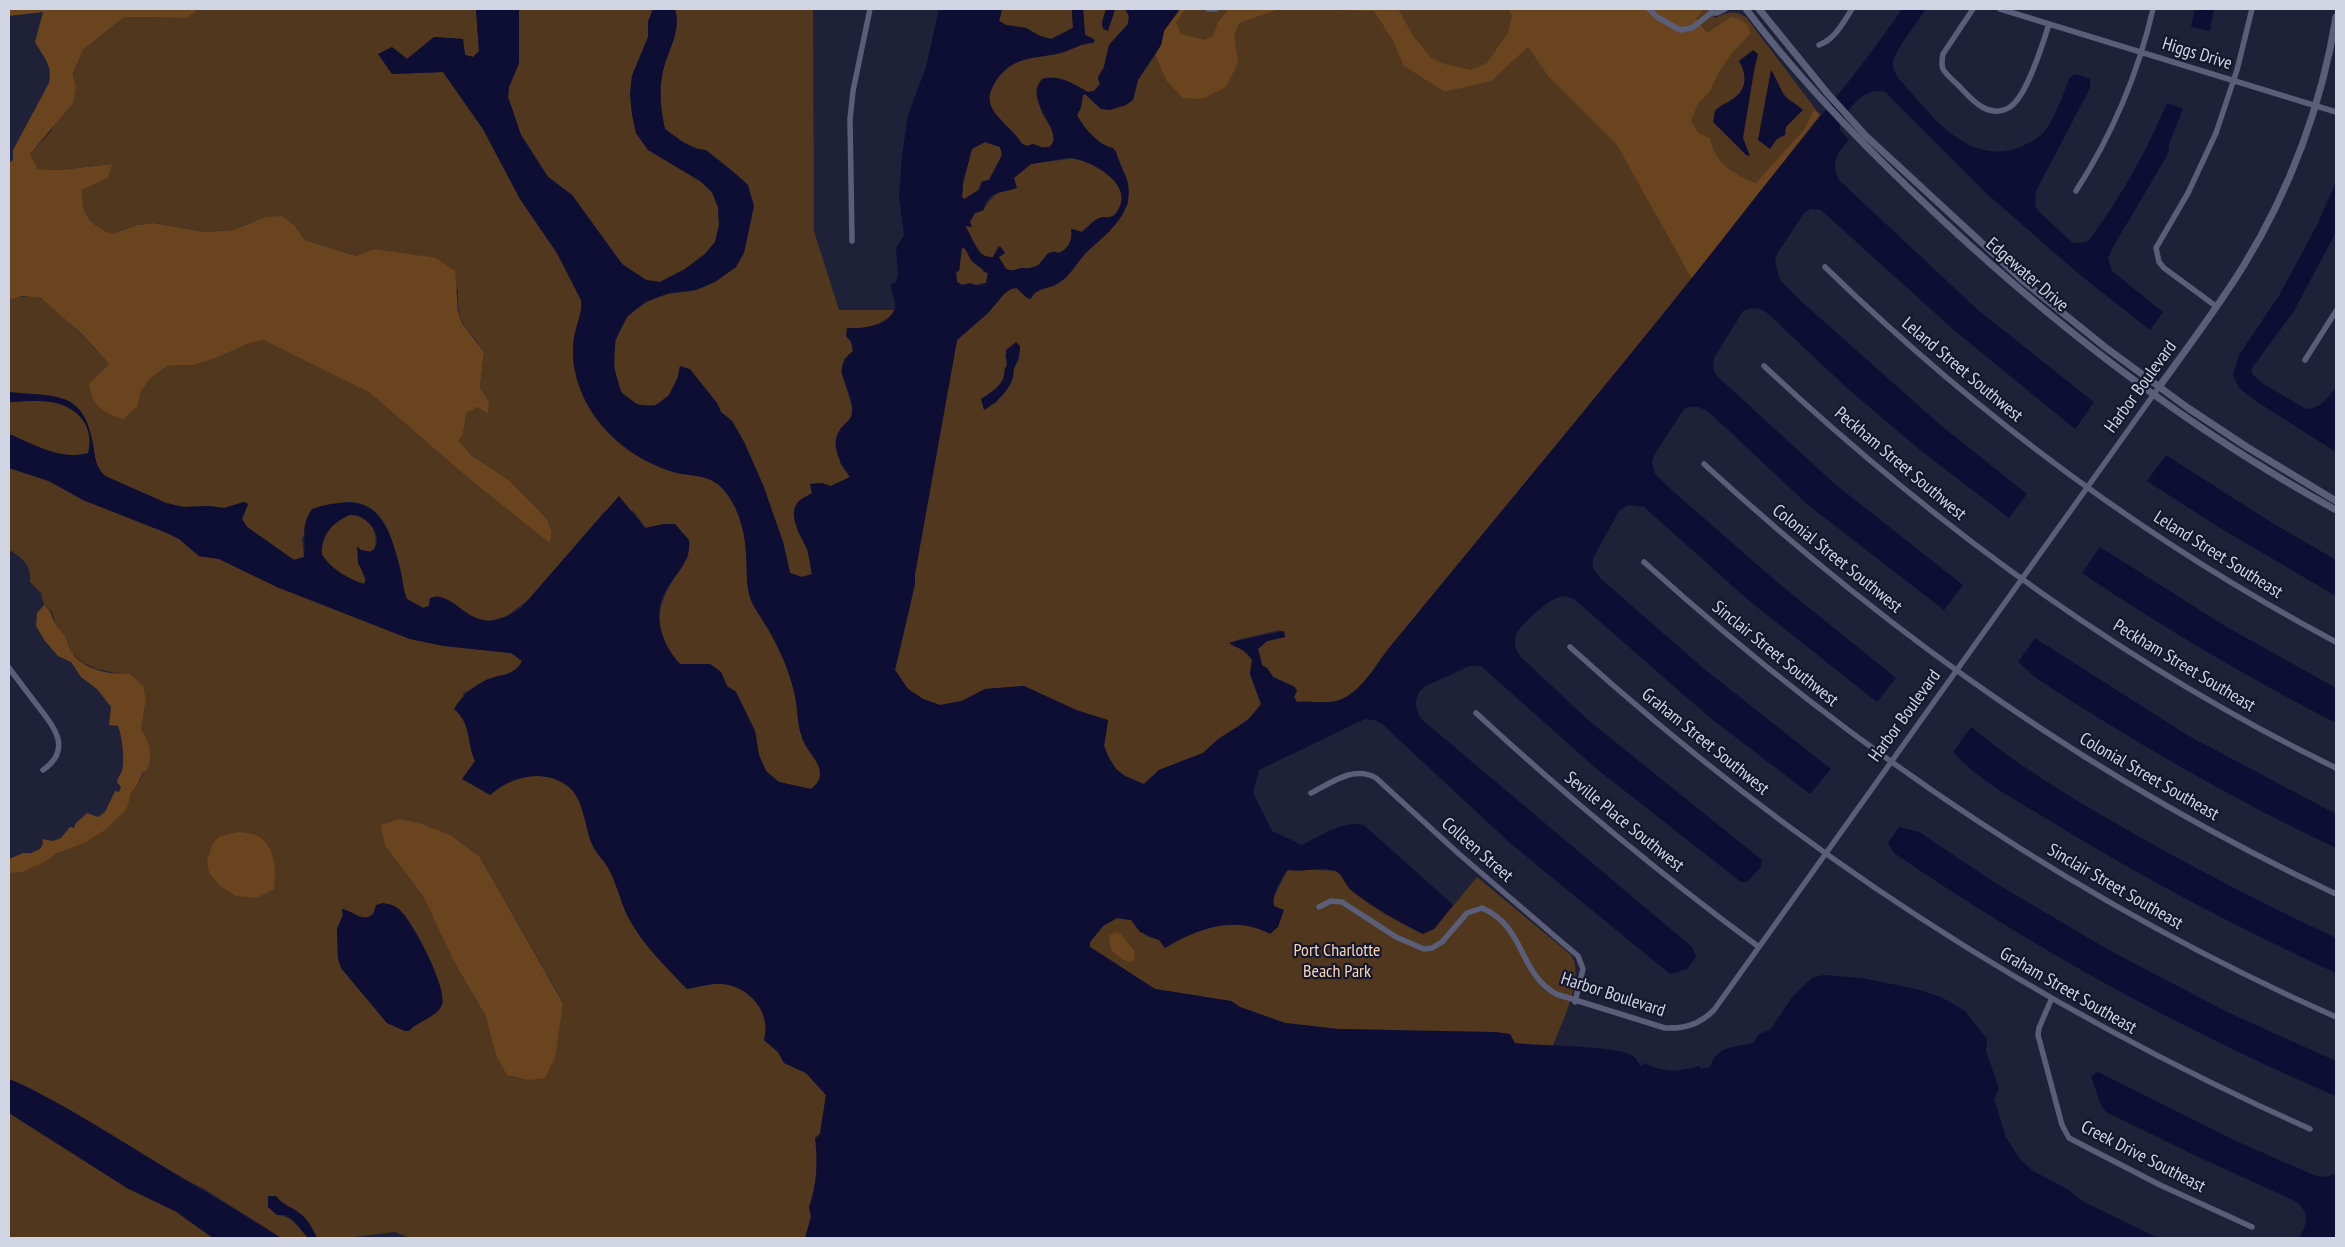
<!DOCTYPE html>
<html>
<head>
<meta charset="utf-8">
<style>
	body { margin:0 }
	#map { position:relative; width:2345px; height:1247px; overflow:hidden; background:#1e2138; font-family:"PT Sans Narrow",sans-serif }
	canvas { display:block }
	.frame { position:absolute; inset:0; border:10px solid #d1d4e3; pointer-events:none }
</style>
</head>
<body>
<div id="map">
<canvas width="2345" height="1247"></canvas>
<div class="frame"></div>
</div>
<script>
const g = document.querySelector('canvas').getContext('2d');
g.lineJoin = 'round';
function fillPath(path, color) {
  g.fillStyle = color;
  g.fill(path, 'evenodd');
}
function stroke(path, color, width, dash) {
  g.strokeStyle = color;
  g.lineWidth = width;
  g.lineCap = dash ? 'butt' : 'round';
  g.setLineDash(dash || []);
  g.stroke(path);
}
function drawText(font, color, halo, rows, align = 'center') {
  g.font = font + ' "PT Sans Narrow",sans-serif';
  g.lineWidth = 4.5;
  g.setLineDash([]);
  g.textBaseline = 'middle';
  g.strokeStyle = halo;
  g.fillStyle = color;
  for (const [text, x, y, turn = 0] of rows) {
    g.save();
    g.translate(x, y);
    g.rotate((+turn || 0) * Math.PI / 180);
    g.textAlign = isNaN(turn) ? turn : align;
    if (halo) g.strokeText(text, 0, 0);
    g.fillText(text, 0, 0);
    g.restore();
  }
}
fillPath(new Path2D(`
	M199,9H476L479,52L473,57L465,55L463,39L434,37L407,59L392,47L379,54L392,74L443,72L483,129L520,199L557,253L581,300C583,312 577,322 575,333C569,359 577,387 590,409C609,440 642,464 677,473C692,476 708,475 720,486C737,502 745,530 746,552C748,574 744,591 757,610C774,637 789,664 795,696C798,710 797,724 802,737C805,750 821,762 820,774C820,781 816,785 811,789L779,782L766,771L759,755L755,731L736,692L727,686L721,672L710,664H680C643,624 662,595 688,557L664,524L646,528L633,511H605L528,600L507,616L490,621L473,618L445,599L437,596L431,598L429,606L423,608L407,599C395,569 397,513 359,503C354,502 344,501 339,504C330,509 311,530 302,538L304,557L294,560L247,527L242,519L248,504L244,502L224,508L209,506L183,507L166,503L105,476C95,466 95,457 93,444C84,389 53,397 9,392V300C19,297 28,295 39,298C52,300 98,352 109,364L102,371L138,406L139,392L150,379L167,366L194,365L216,358L248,344L263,340L370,393L468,478L550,542L552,532L547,519L509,480L471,455L457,440L463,435L466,413L478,407L484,352C466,323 457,328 458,290L374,249L356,256L305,240L295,226L265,217L233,230L205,232L153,223L137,225L112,234C89,224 82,216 82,190L108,178L111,164L59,170L38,169L30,154L51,131L76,87L73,75L83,50L124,17L186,18Z
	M519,9H653L648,22V37L632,76L630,94L632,114L636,133L648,150L700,181L712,192L718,207L719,225L715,242L705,254L685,269L660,282L646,280L622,264L572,195L548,177L521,135L508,97L509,87L519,63Z
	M675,9H813L814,231L839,310H895C885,325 865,330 847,328L853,351L844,359L841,371L853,410L851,418L840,429V463L850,477L831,486L822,483L810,484L812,493L799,501L794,510L798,532L807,548L812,575L802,577L790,573L783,542L763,485L744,442L732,421L721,412L717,403L680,366C678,375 676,387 670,395C657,411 631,408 621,391C610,372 612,329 629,315C642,304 656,295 673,293C680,292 689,292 696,290C711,285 723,276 736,267L718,160C704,148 700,151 686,143C678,140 672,134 665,129C661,111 659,94 662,76C666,52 682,33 675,9Z
	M1002,9H1072L1073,28L1051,39L1040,36L1026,28L1006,25L999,21Z
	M1083,9H1106L1102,26H1110L1115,9H1125L1129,16L1128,24L1109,45L1104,67L1098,79L1100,84L1094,91L1088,92C1074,85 1060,74 1042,79C1042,87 1039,99 1040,107C1043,121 1056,126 1053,144C1047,149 1039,149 1033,144L1027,146L1022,144C1014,130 997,120 990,105C988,99 990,92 993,87C1012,49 1047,61 1080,45C1085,43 1088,42 1093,38L1085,35Z
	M1167,9H1708L1715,18C1727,12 1734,10 1746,17L1820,115L1680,294L1389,648C1374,667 1357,701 1329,702C1319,703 1308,701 1297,702L1294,697L1295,687L1273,677L1267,668L1262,665L1258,649L1267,641L1285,637L1280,630L1237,640L1231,645L1241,648L1252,660L1250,674L1261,704L1256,713L1203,753L1159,770L1144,784L1125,776L1116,769L1109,758L1104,746L1108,721L1076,710L1024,686L985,689L962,701L940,705L923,699L908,689L895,670L915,584V574L957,340L988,313L1004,294L1011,288H1016L1027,298L1039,290L1054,286L1066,278L1087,251L1109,232L1128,204V184L1116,152L1113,148C1099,146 1083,127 1077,115L1083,95L1085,94L1101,109L1133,100L1138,80L1155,55L1166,80L1213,48L1155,28ZM1379,19L1458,89L1445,92L1394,43ZM1020,346L1019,360L1013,370L1012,380L995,404L981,399C990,393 1001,387 1004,376C1005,371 1004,369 1007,365L1005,355Z
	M985,142L1000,147L1002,155L989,180L983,181L976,193L964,199L962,197L963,183L971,149Z
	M1075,158C1094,164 1133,183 1119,209C1115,217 1111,218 1103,217L1082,232L1073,229C1070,240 1071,247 1059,253L1054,251L1041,261L1039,265C1030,268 1015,273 1006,269L998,257L1005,253L998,246L993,257H987L981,254L965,227L975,213L980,212C990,203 995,188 1011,190L1013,178L1031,164Z
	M962,247L967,250L974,263L988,273L986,283C977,284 966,288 957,282L956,272L959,271Z
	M39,399C49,402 61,402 70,407C86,416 93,437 88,453C61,461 33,444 9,434V402Z
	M9,468L49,481L83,500L167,533L179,539L199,556L219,559L277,587L410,639L444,646L511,653L522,661C513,678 500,674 485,681C477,685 471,690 463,693L471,750L490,795C511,776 546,767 570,788C584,801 585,827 592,844C595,853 602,858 607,866C616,881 620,900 627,915C641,943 666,967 687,989C699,987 711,983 723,984C751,987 772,1013 764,1040L778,1052L784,1063L806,1073L826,1095L820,1134L816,1138C818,1162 817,1186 809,1207L811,1217L805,1238H410L395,1232L346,1238H317C309,1220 300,1212 282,1205L277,1215C292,1216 299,1227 308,1238H281L206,1190L184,1179L110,1134L28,1087L9,1079V873C32,870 45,857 66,850L127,809C128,805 129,798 131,794C132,791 136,788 138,785C146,769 155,744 141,730L146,700L130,674H120L97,669L83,663L72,653L64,634L56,624L52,612L44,605L41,593L30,582C32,566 22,557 9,550ZM452,836L480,857L563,1002L558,1030L496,1055L485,1015L453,960L423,896L385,846ZM389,904L398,908L405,915L430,960L442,993L439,1010L405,1031L387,1023L341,968L338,958L337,929L343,915L342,909L362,918H368L375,911Z
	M349,515C369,513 380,534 374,550L366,552L361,550L362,572L366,582L364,584C348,579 331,569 322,555C321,535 331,524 349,515Z
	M1288,869L1339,871L1434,929L1477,877L1570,954C1587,974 1561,1024 1553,1046H1533L1393,1030L1338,1029L1285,1023L1240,1007L1231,1001L1155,989L1090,947V942L1103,926L1117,918L1131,920L1146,936L1159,940L1165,947C1194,930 1228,917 1261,929L1283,911L1274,906L1273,899Z
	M9,1113L127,1188L175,1211L213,1238H9Z`), '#51371e');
fillPath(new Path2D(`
	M9,9H199L187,18L124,17L83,50L73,74L76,87L73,103L30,154L38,169L59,170L112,164L108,178L82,190C82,216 89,224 112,234L137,225L153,223L205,232L233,230L265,217L282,216L295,226L305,240L356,256L374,249L436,258L455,271L458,311L462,323L484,352L480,388L489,402L488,414L478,407L466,413L463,435L458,440L471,455L509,480L547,519L552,532L550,543L468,478L370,393L263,340L248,344L216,358L194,365L167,366L150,379L140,392L138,406L123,419C102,412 93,407 89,384L109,364L81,333L41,298L23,296L9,300V163L13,160V150L49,83C53,64 44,59 35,42L43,12L9,16Z
	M1180,9H1185L1176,23L1181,34L1205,40L1213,36L1218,22L1229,9H1279L1239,23L1234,36L1238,63L1226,87L1202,99L1183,98L1166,80L1155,55L1161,45L1164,31Z
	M1288,9H1398L1414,37L1431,58L1444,64L1471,70L1487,63L1508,33L1512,16L1508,9H1704L1696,19L1707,33L1731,17C1742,19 1749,23 1750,34L1732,53L1720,70L1710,91L1698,104L1691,121L1698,133L1710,138C1714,162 1733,175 1756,183L1803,131L1814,110L1820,115L1692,279L1617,145L1549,77L1528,47L1491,81L1445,92L1404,66L1394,43L1374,11Z
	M44,605C53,613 50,614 56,624C57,627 61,630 63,633C68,639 68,648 73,654C84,670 112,675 130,674L143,686L146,700L141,730C150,740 153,758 147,770L143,772L137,786L131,793L127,809L105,830L86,842L56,854L44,862L22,872L9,873V859L23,853H31L40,849L43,844L42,839L53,841L61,838L70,827L74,828L76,823L87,813L98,817L105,812L115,791L119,792L121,787L117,782C118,777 120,775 122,771C125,761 122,735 118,726L109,725L111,707L97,689L81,677L71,662L58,656L45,641L36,626L37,613Z
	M399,819L419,823L452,836L480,857L563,1003L555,1058L545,1078L529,1080L507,1075L496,1055L485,1015L453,960L423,896L385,846L381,825Z
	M239,832C244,833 253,833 258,836C276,848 276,870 274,889L257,898L236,896L220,886L209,873L207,861L213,843L221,836Z
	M1116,932L1121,934L1135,952L1134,960L1131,962L1123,960L1111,950L1109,936Z`), '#6a441e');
fillPath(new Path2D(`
	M476,9H519V63L509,87L508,97L521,135L548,177L572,195L622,264L646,280L660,282L685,269L705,254L715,242L719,225L718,207L712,192L700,181L648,150L636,133L632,114L630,94L632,76L648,37V22L653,9H675C682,33 666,52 662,76C659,94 661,111 665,129L684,143L696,149L706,150L736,174L748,185L754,206L744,253L736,267L715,282L695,290L670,293L645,302L627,317L615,341L614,367L621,392L638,405L655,406L669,395L678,377L680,366L690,369L717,403L721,412L732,421L744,442L763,485L783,542L790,573L802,577L812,574C810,566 810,555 806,547C801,535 786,514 799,501C802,498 808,496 812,493L810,484L822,483L831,486L850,477C840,463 828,442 842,427C847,422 852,419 852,411C854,386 828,372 853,351L852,343L846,336L847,328C862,329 892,326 895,307C896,300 891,293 891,284L895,283L898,276L896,248L904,235L899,197L902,156L908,115L926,67L939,9H1002L999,21L1006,25L1026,28L1040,36L1051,39L1073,28L1072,9H1083L1085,35L1095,40L1093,43C1081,43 1072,50 1061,53C1033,60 1015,54 996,80C992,87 988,94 990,102C992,116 1015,131 1022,144L1027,146L1033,144C1040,146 1040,148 1050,147L1054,140C1053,118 1025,99 1042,79C1060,74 1073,84 1088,92L1094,91L1100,84L1098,77L1104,67L1109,45L1128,24L1129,16L1125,9H1180L1164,31L1161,45L1138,80L1133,100L1126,105L1110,110L1101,109L1085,94L1083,95L1081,108L1077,115C1083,127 1099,146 1113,148L1116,152C1118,163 1126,173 1128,184C1134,214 1107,233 1088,251C1078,260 1072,274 1060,282C1050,289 1036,287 1031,299L1027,298L1017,288L1011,289L1004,294L988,313L957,340L915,574V584L895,670L908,689L923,699L940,705L962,701L985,689L1024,686L1076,710L1108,720L1104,746L1109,758L1116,769L1125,776L1144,784L1159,770L1203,753L1218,739L1248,720L1261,704L1250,674L1252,660C1246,649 1238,649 1229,643L1232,642L1284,631L1285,637L1267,641L1258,649L1262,665L1267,668L1273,677L1295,687L1297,691L1294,697L1297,702C1308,701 1319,703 1329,702C1357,701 1374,667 1389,648C1513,497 1638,348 1758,194C1806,133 1858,74 1902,9H1926C1918,22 1895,49 1893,63C1893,69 1895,73 1898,78C1928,110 1961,161 2011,150C2022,147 2035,141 2044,132C2056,117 2063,94 2070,77L2076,74L2090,79V88L2036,191L2035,205L2038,211L2073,243L2086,242L2091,238C2121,196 2147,151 2167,103L2183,109L2169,144V150L2165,159L2113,247L2108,258L2112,271L2163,312L2150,330L2080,275L1987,194L1885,92C1863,86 1846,111 1839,129L1849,140C1836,154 1830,164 1840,181L1979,311L2094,402L2075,429L1955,331L1821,210L1811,209L1804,213L1777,254L1775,261L1780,280L1802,302L1938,423L2027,494L2009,518L1920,450L1847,388L1766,312C1758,307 1752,307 1743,311L1714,358L1713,369L1717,376L1836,485L1963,585L1944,610L1808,505L1709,412C1701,407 1693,405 1684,409L1654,455L1652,463L1655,474L1674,492L1777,582L1896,678L1877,702L1748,600L1644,507L1628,505L1619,511L1593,558V568L1600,578L1703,668L1831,769L1810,794L1709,717L1574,599C1571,598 1566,596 1563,596C1552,596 1521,624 1517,633C1513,641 1515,649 1520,656L1588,720L1762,860L1761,867L1747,882H1741L1598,770L1481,666H1469L1424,687L1419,692L1415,704L1420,718L1692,947L1696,957L1687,969L1670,974L1510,843L1382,724L1374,720L1365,719L1259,770L1253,793L1272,831L1302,845C1318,837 1348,818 1365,826L1453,905L1434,929L1423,934C1398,922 1374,908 1352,891C1345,886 1343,874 1335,871C1322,865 1303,873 1288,870C1281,876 1271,897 1274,906L1284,910L1278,927L1270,934C1235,915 1198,928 1165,948L1159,940L1140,932L1131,920L1117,918L1103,926L1090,942V947L1155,989L1231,1001L1240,1007L1285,1023L1338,1029L1496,1032L1510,1034L1515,1043C1538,1046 1622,1045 1634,1057C1637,1059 1638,1063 1641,1066L1645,1063C1663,1073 1679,1072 1699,1066L1701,1069L1710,1067C1718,1045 1732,1048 1753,1043L1759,1034L1770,1030L1793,996L1813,977L1825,975L1862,978L1916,989L1941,997L1965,1011L1987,1039L1986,1051L1999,1089L1994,1099L2006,1137L2019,1158L2033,1171L2067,1189L2084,1202L2158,1238H805L811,1217L809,1207C817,1186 818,1162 815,1138L820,1134L826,1095L806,1073L784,1063L778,1052L764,1040C772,1013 750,987 723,984C711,983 699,987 687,989C666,967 641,943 627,915C620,900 616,881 607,866C602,858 596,853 592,844C585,827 584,801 570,788C546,767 511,776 490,795L462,779L475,761C466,740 472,725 454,709C462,696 472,687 486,680C500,674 515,676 522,661L511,653L444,646L410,639L277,587L219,559L199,556L179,539L167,533L83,500L49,481L9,468V434C33,444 61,461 88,453C91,443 90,432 85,423C67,396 36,401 9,402V392C53,397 84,389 93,444C95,457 95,466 105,476L166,503L183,507L209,506L224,508L244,502L248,504L242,519L247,527L294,560L304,557C307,537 299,528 312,509C371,490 387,514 400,568C403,579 403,589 407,599L423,608L429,606L430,598C461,589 470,646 522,607L619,496L645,528L664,524H675L689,540C692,559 677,573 667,588C651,613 662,645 680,664H710L721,672L727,686L736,692L755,731L759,755L766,771L779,782L811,789C816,785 820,781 820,774C821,762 805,749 802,737C797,724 798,710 795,696C788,664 774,637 756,610C744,591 748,573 746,552C745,530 737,502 720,486C708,475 692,476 677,473C642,463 609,441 590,409C577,387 569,359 575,333C577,322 583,312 581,300L557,253L520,199L483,129L443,72L392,74L378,54L392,47L407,59L434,37L463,39L465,55L473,57L479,51ZM985,142L1000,147L1002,155L989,180L981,182L980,189L964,199L962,197L963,183L972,149ZM1067,158C1091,158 1138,186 1116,213C1111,220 1106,215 1099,218C1094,220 1085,229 1082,232L1071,229C1073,240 1070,248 1059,253C1045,248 1045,261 1037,266C1032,269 1027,268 1021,268C1015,269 1013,272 1006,269L999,257L1005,253L1000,246L993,257C975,258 974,238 965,226L972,227L970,222L975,213L984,210C987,190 1004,193 1017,188L1014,178L1031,164ZM962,247C968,250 967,255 972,261C976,266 981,266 984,272L988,273L986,283L978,286L970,283L962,285L957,282L956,272L959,271ZM349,515C367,513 388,539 371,552L361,550L357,546L358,563L366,578L364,584C348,579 331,569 322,555C321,535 331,524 349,515Z
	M1106,9H1115L1108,31L1103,29L1102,22Z
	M2195,9H2214L2210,31L2191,27Z
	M1753,50L1758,54L1754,71L1743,138L1750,156L1746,155L1713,122L1715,111C1719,106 1723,105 1728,102C1747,92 1748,77 1739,61Z
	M1771,70C1776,77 1782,94 1787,98C1793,103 1798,105 1803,110L1786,127L1785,135L1777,139L1770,149L1758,140Z
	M2336,182V232L2294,311L2252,368V374L2262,383L2306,409C2320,409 2329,397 2336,387V452L2257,402L2239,388L2233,375L2239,355L2280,294L2317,225Z
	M1016,342L1020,346C1020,356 1016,360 1014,369C1013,371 1014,374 1013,377C1010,390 995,404 984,410L981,399C990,393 1001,387 1004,376C1005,371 1004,369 1007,365L1006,350Z
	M2166,455L2269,521L2336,560V596L2220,528L2147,481Z
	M2100,547L2225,626L2336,688V723C2248,678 2164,628 2082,573Z
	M2035,638L2187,735L2336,814V848C2232,799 2132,741 2036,678L2018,662Z
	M1971,727C2016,764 2066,795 2117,824C2188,865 2261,903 2336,938V973C2238,928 2143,878 2052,822C2018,801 1980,782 1953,752Z
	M1899,827L1919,832L1997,884L2107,949L2227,1012L2336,1061V1096C2181,1030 2033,948 1894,853L1888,843Z
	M383,903C388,904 393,905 397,908C411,916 449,991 442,1005C436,1018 418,1021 409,1031H405L387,1023L341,968L338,958L337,929L343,915L342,909C354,911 360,922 373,915L376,905Z
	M2098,1072L2236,1141L2316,1176L2327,1177L2336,1173V1238H2299C2308,1224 2310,1211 2295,1201L2192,1154L2106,1112L2101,1105L2091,1076Z
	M9,1079C58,1100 108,1133 154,1161C197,1187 239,1211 281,1238H213L175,1211L127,1188L9,1113Z
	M268,1196H276C283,1206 293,1207 302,1215C309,1221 313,1230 317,1238H308L293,1220L285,1215H277L268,1207Z`), '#0e0e34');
stroke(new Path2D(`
	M1208,9H1216
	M1649,9L1657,17L1680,30L1692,28L1711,13
	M1712,9L1711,13H1717L1725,9
	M1973,9L1943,54C1942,59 1941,64 1943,69C1947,76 1954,81 1959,86C1972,100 1989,120 2010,107C2027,96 2043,43 2049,24L2000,9
	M2049,24L2336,112
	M1819,45C1835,39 1843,23 1852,9
	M2076,191C2112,135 2138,74 2153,9
	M852,241L850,119L853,91L870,9
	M1825,267C1977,415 2148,542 2336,642
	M2217,307L2164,268L2159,262L2156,248L2188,193L2216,133L2237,70L2252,9
	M2305,360L2336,311
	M1764,366C1935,526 2125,665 2336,768
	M1704,464C1896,640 2100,783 2336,894
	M1644,562C1851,749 2081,904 2336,1017
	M1570,647C1795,851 2033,1005 2310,1129
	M9,668C18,680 28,693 37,705C54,727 73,749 43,770
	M1476,713C1566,796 1660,874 1759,947
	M1311,793C1331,783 1354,765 1376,778L1459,854L1578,956L1583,969L1575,1002
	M1319,907L1331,901L1342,902L1396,937L1424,949L1432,948L1442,942L1467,913L1482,908C1526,927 1517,971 1556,994L1665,1028C1685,1029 1700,1024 1714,1010L2159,387
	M2051,1000L2039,1028L2038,1035L2062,1125L2069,1138L2160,1185L2252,1227`), '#5a5e78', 5.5);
stroke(new Path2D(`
	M1746,9C1797,77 1856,138 1917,196C2043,317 2183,426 2336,510
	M1759,9L1828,94L1866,136L2022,280L2105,347L2188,408L2247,447L2336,501
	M2159,387C2188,347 2218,307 2244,265C2290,190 2322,104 2336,17`), '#5a5e78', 7);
drawText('18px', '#d1d4e3', '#15182d', [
	["Higgs Drive",2197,54,17],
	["Edgewater Drive",2027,275,41],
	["Leland Street Southwest",1962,370,40],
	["Harbor Boulevard",2141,387,-54],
	["Peckham Street Southwest",1900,464,40],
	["Leland Street Southeast",2218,555,32],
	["Colonial Street Southwest",1837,559,39],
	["Sinclair Street Southwest",1775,654,39],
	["Peckham Street Southeast",2184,666,31],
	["Harbor Boulevard",1905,716,-54],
	["Graham Street Southwest",1705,742,39],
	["Colonial Street Southeast",2149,777,30],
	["Seville Place Southwest",1624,822,39],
	["Colleen Street",1477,850,41],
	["Sinclair Street Southeast",2115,887,30],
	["Graham Street Southeast",2068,991,30],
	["Harbor Boulevard",1613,995,18],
	["Creek Drive Southeast",2143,1157,27]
]);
drawText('18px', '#fbd4b2', '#15182d', [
	["Port Charlotte",1337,951],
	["Beach Park",1337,972]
]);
</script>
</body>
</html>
